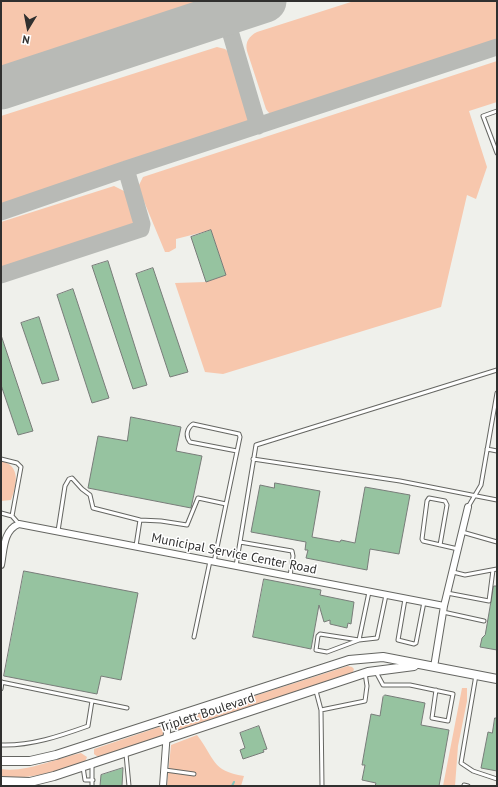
<!DOCTYPE html>
<html>
<head>
<meta charset="utf-8">
<style>
	body { margin:0 }
	#map { position:relative; width:498px; height:787px; overflow:hidden; background:#eff0eb; font-family:"PT Sans",sans-serif }
	canvas { display:block }
	.frame { position:absolute; inset:0; border:2px solid #30302f; pointer-events:none }
	.north { position:absolute; left:8px; top:8px; width:40px; height:40px; -webkit-text-stroke:3px #fff; paint-order:stroke; rotate:190deg; font-size:11px; font-weight:700; line-height:16px; text-align:center; color:#30302f }
	.north::after { content:''; display:block; margin:auto; width:14px; height:18px; background:#30302f; clip-path:polygon(50% 0,100% 100%,50% 72%,0 100%) }
</style>
</head>
<body>
<div id="map">
<canvas width="498" height="787"></canvas>
<div class="frame"></div>
<div class="north">N</div>
</div>
<script>
const g = document.querySelector('canvas').getContext('2d');
g.lineJoin = 'round';
function fillPath(path, color) {
  g.fillStyle = color;
  g.fill(path, 'evenodd');
}
function stroke(path, color, width, dash) {
  g.strokeStyle = color;
  g.lineWidth = width;
  g.lineCap = dash ? 'butt' : 'round';
  g.setLineDash(dash || []);
  g.stroke(path);
}
function drawText(font, color, halo, rows, align = 'center') {
  g.font = font + ' "PT Sans",sans-serif';
  g.lineWidth = 3;
  g.setLineDash([]);
  g.textBaseline = 'middle';
  g.strokeStyle = halo;
  g.fillStyle = color;
  for (const [text, x, y, turn = 0] of rows) {
    g.save();
    g.translate(x, y);
    g.rotate((+turn || 0) * Math.PI / 180);
    g.textAlign = isNaN(turn) ? turn : align;
    if (halo) g.strokeText(text, 0, 0);
    g.fillText(text, 0, 0);
    g.restore();
  }
}
fillPath(new Path2D(`
	M1,1H209L1,69Z
	M354,1H497V46L282,116C275,118 270,115 266,109L247,51C245,42 249,36 257,32Z
	M217,47L225,49L231,54L249,111V122L243,128L1,207V116Z
	M497,61V102L469,111L487,167L476,199L467,195L441,307L223,374L205,372L175,283L206,282L226,275L211,230L176,239V248L169,252H165L138,187L143,177Z
	M114,186L128,193L137,219L134,227L125,232L1,272V222Z
	M1,461C21,465 17,485 11,500L1,501Z
	M348,666L352,667L354,669L352,675L178,731L172,728L173,722Z
	M462,688H467V701L458,746L455,786H443Z
	M159,727L164,731L163,736L159,738L98,757L94,754V749L97,748Z
	M197,735C215,758 211,771 244,776L241,786H167L171,745Z
	M81,753L87,757L85,762C56,771 31,780 1,777V769C26,773 57,758 81,753Z`), '#f7c7ad');
stroke(new Path2D(`
	M232,786L234,782`), '#85c7be', 2);
stroke(new Path2D(`
	M225,14L258,126
	M1,212L126,169L497,47
	M1,275L141,229L142,224L126,169`), '#b8bab6', 17);
stroke(new Path2D(`
	M1,88L265,1`), '#b8bab6', 43);
const building = new Path2D(`
	M211,230L226,275L206,282L191,237Z
	M108,261L147,385L133,389L92,266Z
	M153,268L188,372L170,377L136,274Z
	M73,289L109,398L92,403L57,295Z
	M39,317L59,380L42,384L21,323Z
	M1,335L33,431L18,435L1,385Z
	M131,417L181,427L176,451L202,456L191,508L88,488L98,436L127,441Z
	M275,483L320,491L312,537L340,542L341,540L355,543L365,487L410,495L399,554L370,549L367,570L306,558L308,550H305L306,542L251,532L260,485L274,488Z
	M24,571L138,593L121,680L101,676L97,694L4,676Z
	M264,579L321,590L320,595L354,602L351,624L348,623L347,628L330,624V620L324,622L319,605L311,649L253,637Z
	M494,586H497V650L480,647L482,638L485,635Z
	M385,695L425,703L421,725L449,730L439,786H375L376,783L362,780L365,765H362L371,714L380,716L383,697Z
	M495,718H497V771L481,768L488,732L492,733Z
	M259,726L267,749L263,750L264,752L243,759L240,750L245,748L240,733Z
	M123,768L122,786H100L101,775Z`);
fillPath(building, '#96c3a0');
stroke(building, '#787c79', 1);
const lane = new Path2D(`
	M497,111L483,116L497,153
	M487,449L497,451
	M1,459L17,463L21,467L12,516
	M253,459L400,481L497,500
	M468,507L481,485L497,393
	M1,513L12,516L19,524
	M58,531L65,486L69,479L72,478L82,489L90,495L93,508L140,520L161,521L187,525L198,498L226,504
	M462,532L497,542
	M240,542L292,551L293,556L290,576
	M440,545L447,505L445,501L429,498L427,501L422,539L423,541L458,549
	M136,546L140,520
	M214,562L240,437L239,434L193,424C187,428 185,436 190,442L237,451
	M236,566L256,445L497,370
	M453,572L465,575L497,569
	M369,592L359,640L320,634L318,636L316,650L327,652L359,640L377,638L386,595
	M447,593L489,601L493,570
	M405,599L398,640L414,644L416,643L424,602
	M443,612L484,621
	M194,637L210,561
	M376,672L383,685H410L453,694L448,721L432,718L436,690
	M476,675L461,763L473,771L497,779
	M1,682L127,708
	M1,689L2,682
	M316,691L321,710L365,701L367,686L365,673
	M321,710L322,786
	M1,745C31,746 60,736 88,726L92,701
	M126,754L129,786
	M92,764V786
	M83,767L85,780H93
	M165,770L194,774
	M464,785L468,786`);
const street = new Path2D(`
	M1,565C4,550 3,530 19,524L444,606
	M434,667L444,606L468,507
	M163,786L168,718`);
const secondary = new Path2D(`
	M1,761H30L56,755L349,660L383,657L497,679
	M1,781L30,782L54,776L368,672L414,666`);
stroke(lane, '#656662', 5);
stroke(street, '#656662', 8);
stroke(secondary, '#656662', 10);
stroke(lane, '#fff', 3);
stroke(street, '#fff', 6);
stroke(secondary, '#fff', 8);
drawText('13px', '#30302f', '#fff', [
	["Municipal Service Center Road",234,554,11],
	["Triplett Boulevard",207,713,-18]
]);
</script>
</body>
</html>
